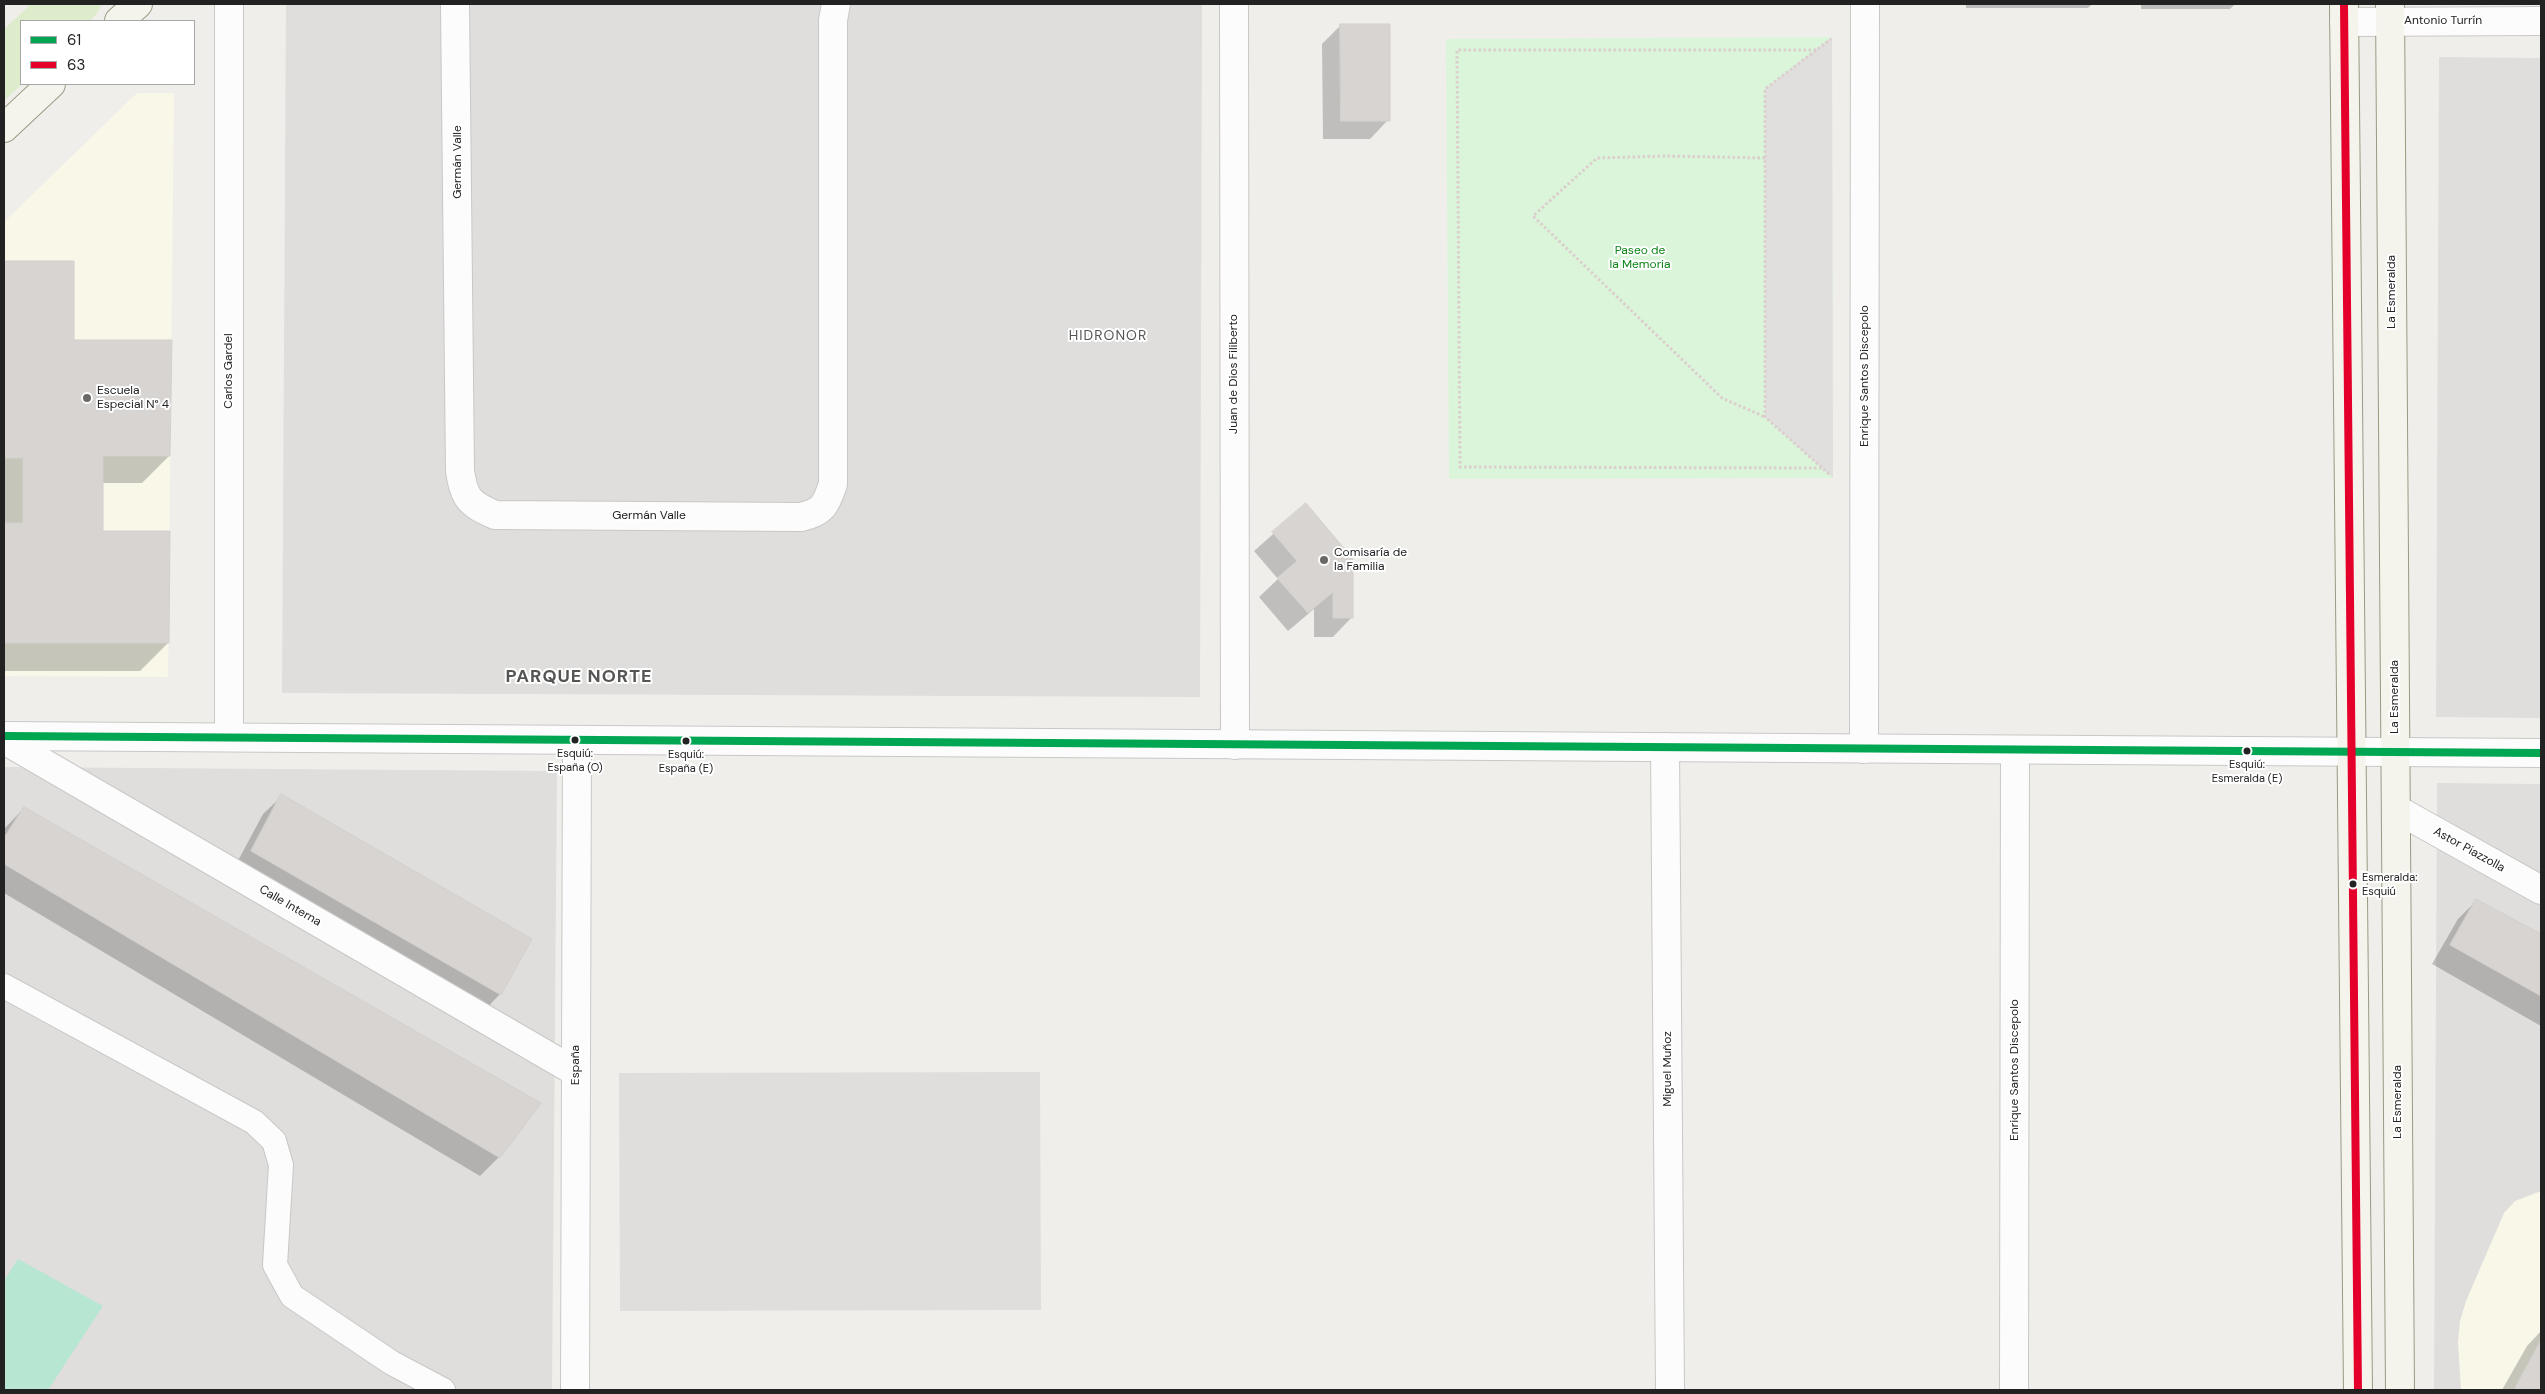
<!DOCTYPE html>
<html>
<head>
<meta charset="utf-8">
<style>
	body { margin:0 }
	#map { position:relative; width:2545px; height:1394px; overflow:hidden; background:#f0eeeb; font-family:"DM Sans",sans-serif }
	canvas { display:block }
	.frame { position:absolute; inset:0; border:5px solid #222; pointer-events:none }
	.legend { position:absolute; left:20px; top:20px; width:175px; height:65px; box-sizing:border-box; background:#fff; border:1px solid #a7a7a7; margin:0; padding:6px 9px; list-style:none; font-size:15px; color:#222 }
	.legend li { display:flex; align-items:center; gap:10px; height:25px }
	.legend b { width:25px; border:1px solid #a7a7a7 }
</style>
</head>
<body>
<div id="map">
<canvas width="2545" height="1394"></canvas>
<div class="frame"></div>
<ul class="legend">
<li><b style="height:6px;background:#00a651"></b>61</li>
<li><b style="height:6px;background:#e4002b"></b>63</li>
</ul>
</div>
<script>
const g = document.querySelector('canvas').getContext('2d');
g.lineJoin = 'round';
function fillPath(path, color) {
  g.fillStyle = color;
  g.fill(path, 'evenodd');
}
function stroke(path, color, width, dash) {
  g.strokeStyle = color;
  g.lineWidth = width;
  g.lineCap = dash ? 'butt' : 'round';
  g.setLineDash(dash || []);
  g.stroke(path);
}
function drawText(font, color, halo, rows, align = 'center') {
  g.font = font + ' "DM Sans",sans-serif';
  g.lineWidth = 4;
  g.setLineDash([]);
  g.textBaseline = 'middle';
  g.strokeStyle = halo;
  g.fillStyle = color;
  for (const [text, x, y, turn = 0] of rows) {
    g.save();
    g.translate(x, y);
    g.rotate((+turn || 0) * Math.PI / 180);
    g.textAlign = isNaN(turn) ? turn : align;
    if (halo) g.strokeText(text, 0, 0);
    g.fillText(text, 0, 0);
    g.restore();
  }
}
fillPath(new Path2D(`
	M286,4H1202L1200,697L282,693Z
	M2439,57L2541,58V718L2436,717Z
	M4,767L557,771L552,1390H4Z
	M2437,783L2541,784V1390H2434Z
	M1040,1072L1041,1310L620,1311L619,1073Z`), '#dfdedc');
fillPath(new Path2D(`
	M137,93H174L168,677L4,676V222Z
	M2541,1191V1390H2461L2458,1342L2460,1321L2466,1301L2504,1213L2515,1201Z`), '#f8f7e8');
fillPath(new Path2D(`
	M31,4H101L99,11L90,21H21L22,84L4,101V29Z`), '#ddeccb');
fillPath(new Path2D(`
	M1832,37L1833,478L1449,479L1446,39Z`), '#daf5da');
fillPath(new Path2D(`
	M18,1259L103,1306L48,1390H4V1281Z`), '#b7e6d2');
fillPath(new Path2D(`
	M1832,37L1833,478L1765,417V89Z`), '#e0dfde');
fillPath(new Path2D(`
	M1966,4H2092L2088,8H1966Z
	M2141,4H2235L2230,9H2141Z
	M1341,25L1388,120L1370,139H1323L1322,44Z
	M73,262V341L169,456L142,483H102V532L168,643L140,671H4V263Z
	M1306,505L1351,618L1333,637H1314V609L1288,631L1259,597L1278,579L1254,551Z
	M282,796L500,994L482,1013L233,870L263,814Z
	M24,808L499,1157L480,1176L4,893V829Z
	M2477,900L2541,935V1026L2432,964L2458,919Z
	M2541,1331V1390H2502L2527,1346Z`), '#0003');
const building = new Path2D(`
	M1340,24H1390V121H1341Z
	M4,261H74V340H172L170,456H103V531H170L169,643H4V523H23V458H4Z
	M1306,503L1353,559V618H1333V592L1308,613L1277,578L1297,561L1272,532Z
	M281,794L532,939L501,995L251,851Z
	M24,807L541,1103L500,1158L4,864V838Z
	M2476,899L2541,934V996L2450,945Z
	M2541,1340V1390H2514Z`);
fillPath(building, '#d7d4d2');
stroke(building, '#d3d0cc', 1);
const service = new Path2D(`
	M4,986L254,1122L274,1141L281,1165L275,1265L292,1296L392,1363L443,1390`);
const minor = new Path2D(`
	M229,4V737
	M455,4L460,471C464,499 470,504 495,515L801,517C823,512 826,505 833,484V20L836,4
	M1234,4L1235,745
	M2344,22L2541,21
	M4,740L576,1072
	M1665,747L1670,1390
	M1864,749L1865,4
	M2396,809L2541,890
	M575,1390L577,740
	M2014,1390L2015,750`);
const tertiary = new Path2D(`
	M4,736L2541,753`);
const secondary = new Path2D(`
	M2344,4L2358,1390
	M2390,4L2400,1390
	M119,21L138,4
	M4,128L51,84`);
stroke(service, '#c9c8c7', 26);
stroke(minor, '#c9c8c7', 30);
stroke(tertiary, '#c9c8c7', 30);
stroke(secondary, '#999a82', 30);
stroke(new Path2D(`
	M1816,50H1457L1460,467L1822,468
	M1765,158L1666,156L1597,158L1533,216L1722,398L1765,417
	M1829,474L1765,417V89L1831,39`), '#dccecd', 3, [2.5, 2.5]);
stroke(service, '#fdfcfc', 24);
stroke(minor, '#fdfcfc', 28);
stroke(tertiary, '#fdfcfc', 28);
stroke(secondary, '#f4f4ed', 28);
stroke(new Path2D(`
	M4,736L2541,753`), '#00a651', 8);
stroke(new Path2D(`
	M2344,4L2358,1390`), '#e4002b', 8);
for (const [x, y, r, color] of [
	[87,398,5,"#6a6968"],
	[1324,560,5,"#6a6968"],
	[575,740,4.5,"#222"],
	[686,741,4.5,"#222"],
	[2247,751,4.5,"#222"],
	[2353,884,4.5,"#222"]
]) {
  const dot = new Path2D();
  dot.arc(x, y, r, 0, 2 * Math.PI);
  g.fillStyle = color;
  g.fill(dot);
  stroke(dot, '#fff', 2);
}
drawText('11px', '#222', '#fff', [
	["Esquiú:",575,754],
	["España (O)",575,768],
	["Esquiú:",686,755],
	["España (E)",686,769],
	["Esquiú:",2247,765],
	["Esmeralda (E)",2247,779],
	["Esmeralda:",2362,878,"left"],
	["Esquiú",2362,892,"left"]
]);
drawText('12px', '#222', '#fff', [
	["Antonio Turrín",2443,21],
	["Germán Valle",458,162,-90],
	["La Esmeralda",2392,292,-90],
	["Carlos Gardel",229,371,-90],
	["Juan de Dios Filiberto",1234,374,-90],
	["Enrique Santos Discepolo",1865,376,-90],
	["Germán Valle",649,516],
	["La Esmeralda",2395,697,-90],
	["Astor Piazzolla",2469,850,29],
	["Calle Interna",290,906,30],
	["España",576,1065,-90],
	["Miguel Muñoz",1668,1069,-90],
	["Enrique Santos Discepolo",2015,1070,-90],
	["La Esmeralda",2398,1102,-90]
]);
drawText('12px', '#0c8416', '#fff', [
	["Paseo de",1640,251],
	["la Memoria",1640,265]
]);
drawText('12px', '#222', '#fff', [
	["Escuela",97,391],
	["Especial N° 4",97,405],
	["Comisaría de",1334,553],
	["la Familia",1334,567]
], 'left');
g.letterSpacing = '1px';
drawText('14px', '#555', '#fff', [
	["HIDRONOR",1108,336]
]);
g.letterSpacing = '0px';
g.letterSpacing = '1px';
drawText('bold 18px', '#555', '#fff', [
	["PARQUE NORTE",579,677]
]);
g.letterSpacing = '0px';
</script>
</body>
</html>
